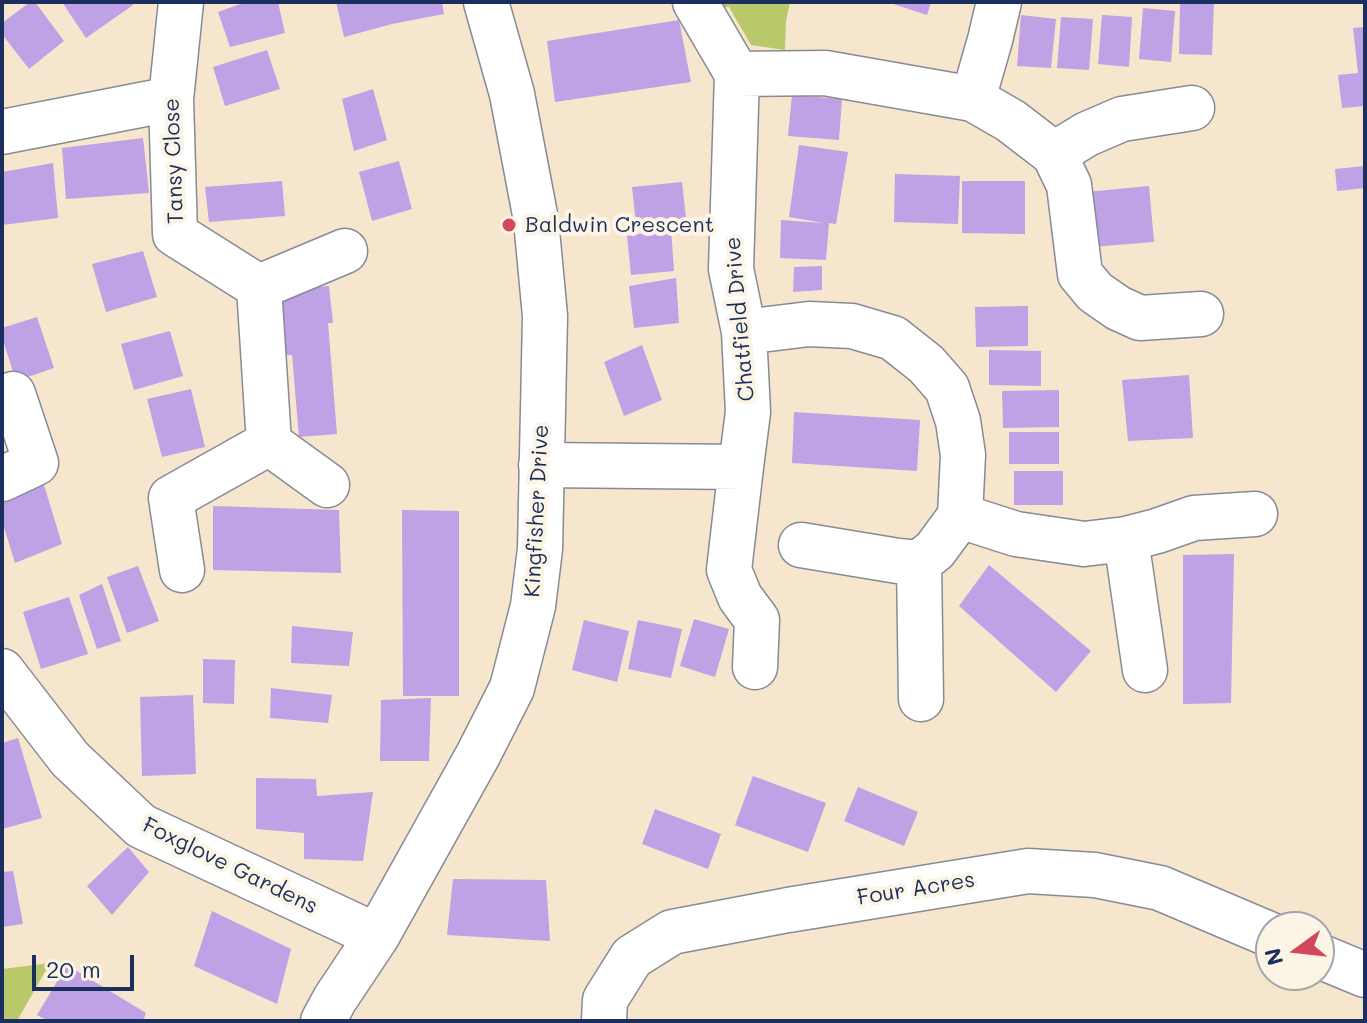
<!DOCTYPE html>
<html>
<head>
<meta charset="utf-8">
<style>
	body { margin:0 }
	#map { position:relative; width:1367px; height:1023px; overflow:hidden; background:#f6e6cd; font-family:Mali,sans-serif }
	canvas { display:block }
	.frame { position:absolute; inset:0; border:4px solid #1b2f5e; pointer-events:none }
	.north { position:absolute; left:1255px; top:911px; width:80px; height:80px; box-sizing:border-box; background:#fcf5e5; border:2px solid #a2a6af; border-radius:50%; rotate:255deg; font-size:22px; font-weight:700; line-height:32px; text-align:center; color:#1b2f5e }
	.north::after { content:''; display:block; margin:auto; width:28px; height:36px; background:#d1495b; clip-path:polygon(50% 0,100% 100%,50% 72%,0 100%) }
	.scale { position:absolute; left:32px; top:955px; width:102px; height:36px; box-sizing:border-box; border:4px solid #1b2f5e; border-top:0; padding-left:10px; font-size:24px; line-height:28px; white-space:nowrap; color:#1b2f5e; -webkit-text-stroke:6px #fcf5e5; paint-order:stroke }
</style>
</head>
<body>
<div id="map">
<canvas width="1367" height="1023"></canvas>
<div class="frame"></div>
<div class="north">N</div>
<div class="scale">20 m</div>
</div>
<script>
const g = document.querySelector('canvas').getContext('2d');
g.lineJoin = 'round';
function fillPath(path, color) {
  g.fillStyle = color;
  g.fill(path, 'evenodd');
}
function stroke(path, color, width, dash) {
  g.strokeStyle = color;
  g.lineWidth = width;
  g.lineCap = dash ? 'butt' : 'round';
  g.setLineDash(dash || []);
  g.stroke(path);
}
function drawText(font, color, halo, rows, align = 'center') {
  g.font = font + ' Mali,sans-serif';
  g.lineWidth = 8;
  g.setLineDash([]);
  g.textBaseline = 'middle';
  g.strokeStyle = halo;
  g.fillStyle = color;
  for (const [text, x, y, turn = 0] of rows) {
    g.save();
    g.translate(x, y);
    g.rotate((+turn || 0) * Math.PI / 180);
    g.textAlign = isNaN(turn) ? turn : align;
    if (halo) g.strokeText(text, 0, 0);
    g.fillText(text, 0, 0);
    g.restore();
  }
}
fillPath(new Path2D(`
	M714,2H790L786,21L785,50L751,45L729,7L718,8Z
	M50,963L17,1021H2V969Z`), '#b9c86b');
fillPath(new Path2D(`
	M30,2H35L64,41L29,69L2,34V23Z
	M62,2H131L133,5L86,38Z
	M246,2H278L285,33L230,47L218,12Z
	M336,2H442L444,14L392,24L344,37Z
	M887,2H931L927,15Z
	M1180,2H1214L1212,55L1179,54Z
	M1143,8L1175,11L1171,62L1139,59Z
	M1021,15L1056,19L1051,68L1017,66Z
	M1102,15L1132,17L1129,67L1098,64Z
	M1061,17L1093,19L1089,70L1057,68Z
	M679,20L691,82L555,102L547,41Z
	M1365,27V106L1342,108L1338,75L1358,73L1353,28Z
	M267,50L280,89L225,106L213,67Z
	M373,89L387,140L354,151L342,99Z
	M792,95L842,99L839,140L788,136Z
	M143,138L149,193L66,199L62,148Z
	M799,145L848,152L836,224L829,223L826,260L780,258L781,220L823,223L789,217Z
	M399,161L412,209L372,221L359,172Z
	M53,163L58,218L2,225V172Z
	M1365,166V188L1337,191L1335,169Z
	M895,174L960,176L958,224L894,222Z
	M282,181L285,216L209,222L205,187Z
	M962,181H1025V234L962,233Z
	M682,182L686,218L636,224L632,187Z
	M1149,186L1154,242L1091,247L1086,192Z
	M671,228L674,271L631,275L627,236Z
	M143,251L157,297L106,312L92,264Z
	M822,266V290L793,292L794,267Z
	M676,278L679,323L634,328L629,286Z
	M329,286L333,323H328L337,434L299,437L292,355H281L279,290Z
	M1028,306V346L976,347L975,307Z
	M37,317L54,368L16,381L2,337V328Z
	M170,331L183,376L134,390L121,344Z
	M642,345L662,400L624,416L604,362Z
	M989,350L1041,351V386L989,385Z
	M1189,375L1193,438L1128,441L1122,380Z
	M191,389L205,447L162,457L147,399Z
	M1059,390V427L1003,428L1002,391Z
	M794,412L920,420L917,471L792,463Z
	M1009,432H1059V464H1009Z
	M1014,471H1063V505H1014Z
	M40,472L62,544L15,563L2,521V487Z
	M213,506L339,510L341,573L213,570Z
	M402,510L459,511V696H403Z
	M1234,554L1231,703L1183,704V555Z
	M989,565L1091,651L1056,692L959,606Z
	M138,566L159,621L127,633L107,577Z
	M102,584L121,641L97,649L79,595Z
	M69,597L88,654L41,669L23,612Z
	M694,619L729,629L715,677L680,666Z
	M584,620L629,631L617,682L572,670Z
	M638,620L682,629L671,678L628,669Z
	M292,626L353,632L349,666L291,663Z
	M203,659L235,660L234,704L203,703Z
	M271,688L332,695L328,723L270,718Z
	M193,695L196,774L142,776L140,697Z
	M431,698L429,761H380L381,700Z
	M18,738L42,818L2,829V743Z
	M753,776L826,803L808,852L735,825Z
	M256,778L316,779L317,796L373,792L363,861L304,859V833L256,829Z
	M858,787L918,812L904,846L844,821Z
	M655,809L721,834L708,869L642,844Z
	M128,847L149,872L112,915L87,886Z
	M13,871L23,924L2,927V872Z
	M453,879L546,880L550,941L447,935Z
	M212,911L291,949L277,1004L194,966Z
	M67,965L146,1013L143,1021H48L37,1015Z`), '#bfa1e6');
const minor = new Path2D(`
	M181,2L171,99L175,234L259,287L269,443L327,485
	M695,2L737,74
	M737,74L825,73L973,99L1011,121L1054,154L1069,185L1080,274L1095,292L1118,308L1140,318L1201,314
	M973,99L990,40L999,2
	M2,132L171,99
	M1054,154L1087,134L1122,119L1192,108
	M259,287L345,251
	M744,332L809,324L852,326L893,338L926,364L947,388L958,421L963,455L960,516L1016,534L1084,544L1126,539L1157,531L1194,518L1255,514
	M541,465L741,467L748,412L744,332L731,269L737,74
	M741,467L729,570L740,597L757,620L755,667
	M2,479L36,463L13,394
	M1126,539L1145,670
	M801,545L898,561L919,563L935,550L960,516
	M919,563L921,699
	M182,570L171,498L269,443
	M2,671L70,759L141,826L377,936
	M1319,956L1365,975
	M323,1021L335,999L377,936L478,755L512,688L533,606L540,549L545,316L536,220L512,94L486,2
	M604,1021L605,1000L632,957L672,932L788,910L1028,871L1095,875L1160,888L1271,935`);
stroke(minor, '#888a96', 47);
stroke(minor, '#fff', 44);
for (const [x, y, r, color] of [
	[509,225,8,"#d1495b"]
]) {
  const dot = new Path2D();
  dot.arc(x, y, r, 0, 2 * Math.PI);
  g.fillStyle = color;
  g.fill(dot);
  stroke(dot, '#fcf5e5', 3);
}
drawText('22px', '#1b2f5e', '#fcf5e5', [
	["Tansy Close",174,161,-92],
	["Chatfield Drive",740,319,-95],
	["Kingfisher Drive",537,511,-87],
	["Foxglove Gardens",230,866,26],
	["Four Acres",916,889,-9]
]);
drawText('22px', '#1b2f5e', '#fcf5e5', [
	["Baldwin Crescent",525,225]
], 'left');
</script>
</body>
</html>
